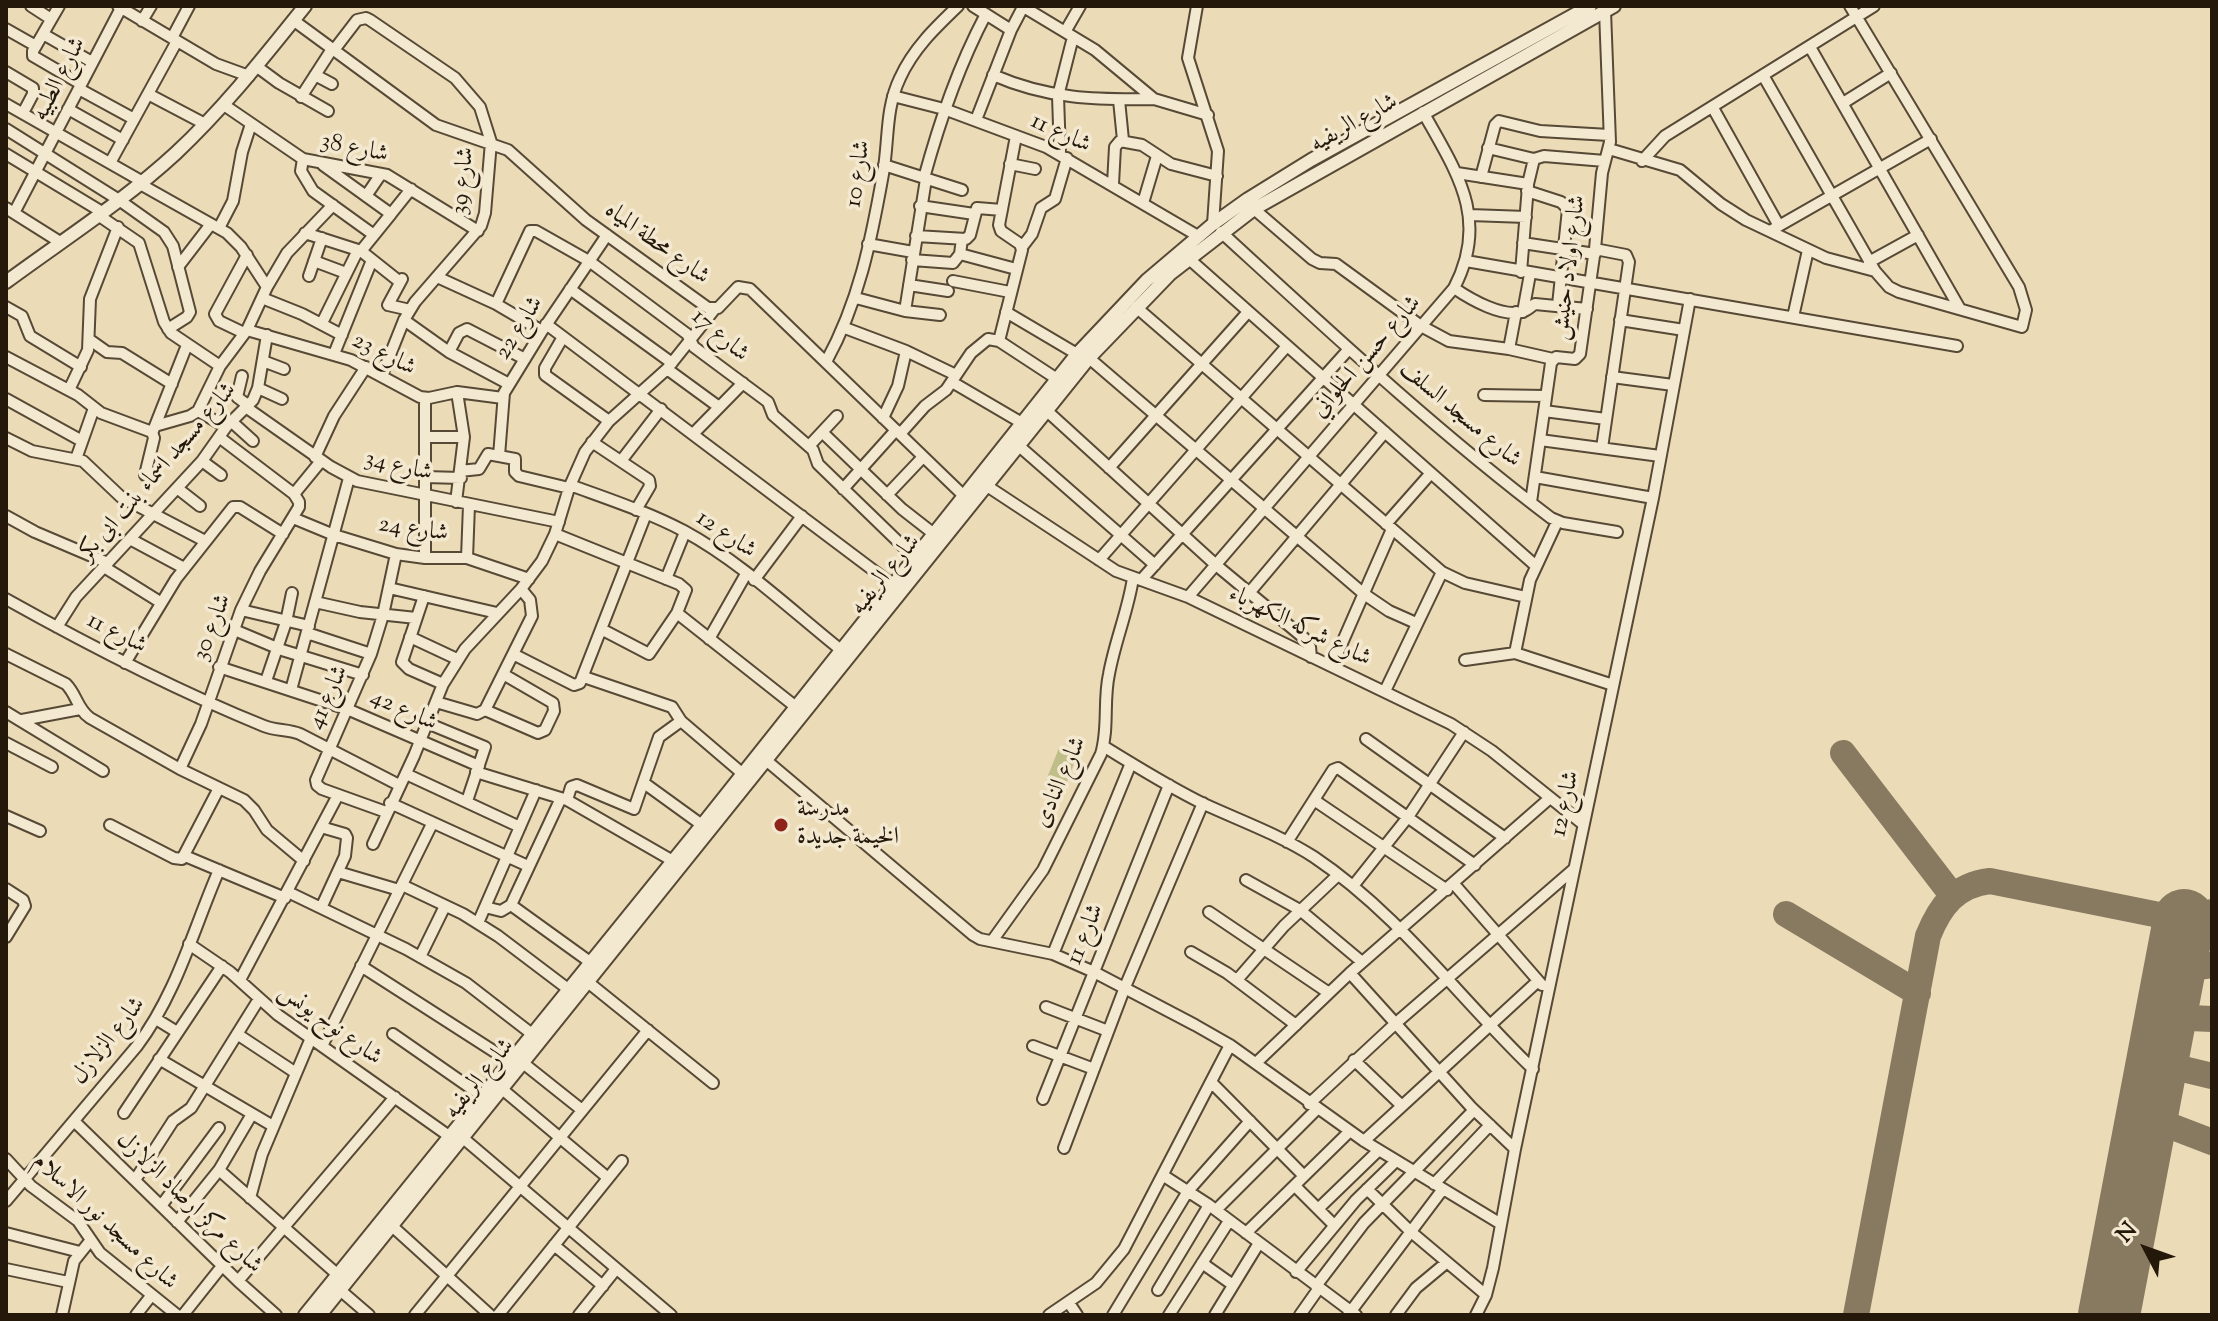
<!DOCTYPE html>
<html>
<head>
<meta charset="utf-8">
<style>
	body { margin:0 }
	#map { position:relative; width:2218px; height:1321px; overflow:hidden; background:#ecdbb7; font-family:"Sorts Mill Goudy",serif }
	canvas { display:block }
	.frame { position:absolute; inset:0; border:8px solid #24180b; pointer-events:none }
	.north { position:absolute; left:2106px; top:1209px; width:80px; height:80px; -webkit-text-stroke:6px #f3e8d0; paint-order:stroke; rotate:311deg; font-size:22px; font-weight:700; line-height:32px; text-align:center; color:#24180b }
	.north::after { content:''; display:block; margin:auto; width:28px; height:36px; background:#24180b; clip-path:polygon(50% 0,100% 100%,50% 72%,0 100%) }
</style>
</head>
<body>
<div id="map">
<canvas width="2218" height="1321"></canvas>
<div class="frame"></div>
<div class="north">N</div>
</div>
<script>
const g = document.querySelector('canvas').getContext('2d');
g.lineJoin = 'round';
function fillPath(path, color) {
  g.fillStyle = color;
  g.fill(path, 'evenodd');
}
function stroke(path, color, width, dash) {
  g.strokeStyle = color;
  g.lineWidth = width;
  g.lineCap = dash ? 'butt' : 'round';
  g.setLineDash(dash || []);
  g.stroke(path);
}
function drawText(font, color, halo, rows, align = 'center') {
  g.font = font + ' "Sorts Mill Goudy",Amiri,serif';
  g.lineWidth = 7;
  g.setLineDash([]);
  g.textBaseline = 'middle';
  g.strokeStyle = halo;
  g.fillStyle = color;
  for (const [text, x, y, turn = 0] of rows) {
    g.save();
    g.translate(x, y);
    g.rotate((+turn || 0) * Math.PI / 180);
    g.textAlign = isNaN(turn) ? turn : align;
    if (halo) g.strokeText(text, 0, 0);
    g.fillText(text, 0, 0);
    g.restore();
  }
}
fillPath(new Path2D(`
	M1059,748L1077,755L1064,790L1045,783Z`), '#bfbe89');
stroke(new Path2D(`
	M1843,753L1952,895
	M1786,914L1918,993
	M2176,970L2212,965
	M2167,1017L2212,1019
	M2158,1063L2212,1076
	M2147,1117L2212,1142
	M1856,1315L1928,936C1940,906 1956,885 1990,881L2184,920L2212,912
	M2108,1315L2111,1307`), '#887a61', 26);
stroke(new Path2D(`
	M2109,1315L2184,920`), '#887a61', 62);
const minor = new Path2D(`
	M31,6L51,19
	M59,6L33,51V56L81,84
	M118,6L216,64L249,76
	M973,6L1011,30
	M1022,6L1095,50L1154,99L1208,115
	M1197,6L1188,58L1218,151L1213,224
	M293,20L436,125L508,150L586,220L708,308H718L738,287L750,289L964,496
	M142,21L151,6
	M6,29L36,46
	M1065,32L1080,6
	M43,34L92,62
	M172,38L189,6
	M1810,47L1960,309
	M334,50L357,20L366,18L370,20L455,78L480,107L491,142L485,213L481,226L415,302L404,320L382,375
	M256,66L279,83L328,111
	M6,72L33,88V94L23,113
	M315,75L332,84
	M993,75C1048,99 1095,100 1154,99
	M1764,77L1875,271L1889,287L1899,292L2022,327L2026,310L2019,287L1850,6
	M79,89L134,119
	M148,94L205,124
	M893,96L944,109L1046,147L1198,236
	M301,97L332,49
	M1119,100L1123,140
	M1843,103L1891,73
	M6,104L143,182
	M224,105L303,159L387,175L478,231
	M1713,108L1779,226
	M68,109L123,140
	M976,120L1011,30L1023,7
	M6,129L119,200L164,232L173,246L190,312L187,317L168,329
	M1488,148L1534,159L1544,156L1605,161
	M1609,149L1680,170L1721,204L1746,220L1826,258L1875,271
	M6,154L102,212
	M1060,154L1058,96L1073,37
	M303,159L301,171L313,191L374,235
	M1642,161L1665,136L1874,6
	M110,163L177,41
	M1010,164L1035,169
	M323,165L391,214L411,189
	M884,165L962,190
	M1457,173L1528,184L1534,159
	M1481,177L1495,125L1499,121L1540,131L1609,135
	M924,178C940,120 958,67 986,14
	M140,184L227,233L241,247L267,287
	M1113,184L1115,147L1120,141L1142,145L1171,164L1217,176
	M1527,191L1561,202L1568,209L1558,305
	M366,196L381,174
	M1143,203L1157,156
	M920,206L974,214
	M6,208L60,242
	M1254,209L1312,259L1320,263L1336,264L1421,326L1449,341L1509,349L1553,359
	M14,213L121,8
	M98,215L139,243L164,322L171,333L220,366
	M1470,215L1526,217
	M1567,224L1597,228
	M219,228L233,201L242,152L251,124
	M1770,231L1931,139
	M1221,232C1328,330 1435,430 1551,518L1563,523L1617,532
	M305,233L361,251L400,282
	M916,236L966,239L970,235L977,208L1002,210
	M1523,243L1595,254
	M868,244L913,252
	M1022,247L1032,234L1041,208L1055,199L1067,158
	M1595,249L1626,255L1629,262L1602,448
	M361,251L391,214
	M960,254L1016,269
	M1188,258L1536,566
	M912,260L953,263L960,254L962,239
	M314,261L346,273
	M1466,261L1957,346
	M1869,262L1918,235
	M178,267L211,224
	M1521,272L1528,186
	M309,276L322,238
	M437,277L496,304L542,331
	M402,279L388,305L410,310
	M953,281L1010,292
	M909,285L948,291
	M1454,288C1470,299 1504,319 1524,311C1528,310 1531,306 1535,304L1587,309
	M570,289L672,363
	M262,298L302,314L342,335
	M856,298L905,311L940,315
	M496,304L530,231H536L589,261L687,334L694,347L768,402L773,415L813,450L818,464L915,558
	M6,307L22,316L30,336L81,367
	M1136,307L1442,572L1465,583L1526,597
	M905,311L926,179
	M1006,312L1077,354
	M1523,312L1530,274
	M1793,317L1808,250
	M404,320L449,352L509,384
	M1620,320L1684,330
	M322,323L358,250
	M546,324L893,585
	M845,328L906,351L956,375
	M247,330L351,360L420,397L429,398L457,392L503,398
	M244,333L219,321L215,314L247,255
	M563,337L545,368V375L609,421
	M90,340L107,352L122,353L172,384
	M999,341L1022,250L1020,244L1001,231L999,225L1016,136
	M1509,349L1516,312
	M449,352L459,333L467,329L525,359
	M334,354L372,260
	M6,357L78,395L101,413L152,432L154,438L145,475
	M1089,358L1364,594L1389,611L1416,623
	M263,361L284,369
	M826,362C859,302 871,241 883,174C889,141 885,109 900,78C913,49 935,28 958,6
	M667,369L719,407
	M242,376L237,397L249,406
	M1612,377L1673,385
	M952,382L1022,423
	M258,388L282,399
	M69,390L88,350L90,299L118,227
	M1484,395L1546,396
	M425,398V558
	M6,399L82,441
	M247,408L331,467L357,481L559,522
	M198,411L226,427
	M1047,411L1216,565L1304,638L1310,647L1311,657
	M1544,411L1606,419
	M883,418L898,386L906,351
	M232,422L253,441
	M155,426L190,416L198,411L220,366L247,330L267,287L287,253L333,205
	M153,431L187,345
	M822,432L902,509L934,534
	M693,434L743,383
	M900,434L925,406L946,390L971,353L988,339L999,341L1057,379
	M425,437H464
	M6,438L32,451L83,461L121,497L205,541
	M1540,440L1660,456
	M592,442L649,480L650,486L636,510
	M809,446L837,416
	M1019,446L1155,565
	M499,456L504,393L542,331L607,235
	M315,457L334,416L366,367
	M76,459L94,408
	M202,461L221,475
	M621,461L661,409
	M1109,468L1248,312
	M460,471L479,469L488,454L515,459V472L519,476L569,488
	M425,477L461,478
	M1535,477L1653,498
	M570,485C608,499 648,512 684,531C741,562 791,610 841,650
	M987,486L1116,571L1188,597L1451,724L1492,751L1583,824
	M177,488L200,506
	M843,489L896,430
	M294,494L321,461
	M887,495L923,457
	M456,502L464,437L457,392
	M1531,502L1551,363L1556,357L1575,359L1580,354L1595,249L1602,173L1610,142L1605,11
	M6,516L35,532L108,563
	M293,518L334,535L396,554L425,558H467L529,579
	M1386,524L1431,473
	M555,534L679,584L686,590L677,613L649,654L603,630
	M130,539L184,568
	M467,558L469,505
	M1099,560L1287,346
	M104,567L160,602
	M666,579L685,532
	M1142,579L1349,349
	M754,580L802,516
	M389,588L497,613
	M1249,593L1385,432
	M424,596L402,662L409,669L443,684
	M1188,597L1454,288C1490,219 1457,173 1423,112
	M6,599C90,646 175,690 264,726C276,731 288,729 300,734L399,785
	M315,602L360,612L416,618
	M241,610L309,626
	M677,613L796,707
	M57,627L76,597L202,461L226,427L253,400L258,388L267,335
	M232,629L282,650L363,675
	M307,633L371,654
	M410,637L457,659
	M709,639L746,574
	M1515,653L1530,580L1557,522
	M6,654L66,684C77,695 77,709 90,718L180,769L244,800L254,810L267,830L304,861
	M513,654L574,685L580,683L646,514
	M1465,660L1515,653L1613,685
	M125,663L176,579L233,507H240L283,534
	M1332,666L1392,529
	M219,667L347,709L479,766
	M584,677L672,707L681,721L743,774
	M266,681L286,622L292,593
	M291,690L349,478
	M1385,691L1442,572
	M436,702L477,714L485,710L532,616L530,600L521,589
	M485,710L538,733L545,730L554,711L553,703L503,674
	M6,712L103,771
	M22,720L80,709
	M427,723L485,747L467,801
	M1366,739L1505,838
	M6,743L52,767
	M1103,746C1136,766 1169,787 1204,804C1241,821 1280,835 1314,857C1399,914 1460,999 1533,1069
	M767,761L973,935L980,939L1053,954L1094,972L1195,1025L1230,1045L1364,1141L1501,1224
	M180,769L201,724L241,610L260,571L299,507V502L294,494L219,437
	M476,772L567,800L673,861
	M406,774L520,827
	M644,783L702,825
	M561,798L511,905L590,962
	M567,800L571,787L577,785L634,809L659,737L681,721
	M1314,800L1447,890
	M390,803L528,866
	M386,812L322,789L317,785L316,780L371,654L383,615L396,554
	M6,816L40,831
	M110,825L174,858L182,859L219,788
	M1287,842L1333,770L1338,768L1475,865
	M373,844L414,756L443,684L465,649L521,589L542,561L555,534L569,488L585,452L609,421L667,369L714,310
	M185,856L285,898
	M338,872L399,890
	M1246,880L1300,910L1362,962
	M1454,884L1542,985
	M402,885L463,914L498,936L568,989
	M1353,886L1408,817L1464,732
	M6,889L23,900L25,906L6,937
	M288,892L406,949L466,983L532,1034
	M485,907L501,911L511,905
	M321,908L345,856L347,838L345,834L321,827
	M1209,912L1329,993
	M478,923L536,790
	M992,941L1043,870L1101,754C1109,728 1103,701 1109,674C1115,641 1128,611 1133,578
	M189,944L230,972L278,1015L449,1136
	M1191,952L1227,973L1296,1025
	M1053,954L1131,763
	M420,957L445,906
	M361,966L509,1061
	M1350,973L1471,1107L1515,1149
	M240,980L338,795
	M1237,980L1284,926L1338,875
	M589,983L713,1083
	M1046,1007L1108,1031
	M156,1019L177,1032
	M237,1034L296,1073
	M393,1034L482,1096
	M322,1046L432,824
	M1033,1046L1094,1069
	M159,1059L273,1126
	M1354,1060L1402,1106
	M523,1063L582,1110
	M1256,1063L1350,973L1550,798
	M1211,1082L1304,1176
	M502,1089L608,1178
	M1043,1099L1169,785
	M1309,1104L1396,1023L1574,869
	M124,1113L222,966
	M74,1121L238,1281L276,1315
	M463,1138L671,1315
	M1364,1141L1538,981
	M1064,1148L1125,987L1203,803
	M6,1159L31,1186L78,1221L100,1253L177,1315
	M219,1170L338,1275
	M1164,1176L1209,1205L1356,1315
	M135,1180L173,1121L191,1108L259,999
	M1434,1184L1490,1125
	M1295,1186L1334,1225
	M1367,1189L1410,1231L1486,1295
	M250,1198L262,1154L311,1038
	M6,1201L137,1046C177,993 193,930 219,870
	M161,1206L219,1128
	M1318,1209L1379,1150
	M1216,1210L1317,1109
	M177,1222L219,1170L252,1114
	M392,1226L490,1315
	M6,1233L80,1252
	M1246,1233L1350,1131
	M554,1245L603,1286
	M1202,1263L1233,1285
	M6,1269L68,1282
	M1296,1272L1356,1200L1396,1161
	M238,1281L395,1097
	M1316,1286L1364,1223L1474,1110
	M340,1290L369,1315
	M1158,1290L1209,1205
	M1069,1303L1077,1315
	M62,1315L74,1261L90,1241
	M136,1315L151,1296
	M183,1315L222,1266
	M415,1315L648,1030
	M498,1315L622,1161
	M579,1315L616,1269
	M1049,1315L1096,1283L1124,1249L1230,1045
	M1113,1315L1188,1191L1250,1121
	M1169,1315L1229,1221
	M1215,1315L1259,1243
	M1300,1315L1319,1288
	M1348,1315L1443,1189
	M1396,1315L1416,1288L1446,1263
	M1476,1315L1486,1295L1493,1268L1515,1149L1653,498L1690,299`);
const tertiary = new Path2D(`
	M6,282C63,240 124,201 176,153C224,108 264,57 305,6
	M305,1315L702,825L1077,354L1147,280L1213,224L1248,199L1311,160L1590,6
	M320,1315L1089,358L1170,274L1254,209L1614,6`);
stroke(minor, '#564936', 14);
stroke(tertiary, '#564936', 16);
stroke(minor, '#f3e8d0', 10);
stroke(tertiary, '#f3e8d0', 12);
for (const [x, y, r, color] of [
	[781,825,8,"#8f2418"]
]) {
  const dot = new Path2D();
  dot.arc(x, y, r, 0, 2 * Math.PI);
  g.fillStyle = color;
  g.fill(dot);
  stroke(dot, '#f3e8d0', 3);
}
drawText('24px', '#24180b', '#f3e8d0', [
	["شارع الطبيه",61,80,-63],
	["شارع الريفيه",1355,125,-29],
	["شارع 11",1060,135,25],
	["شارع 38",354,150,12],
	["شارع 10",860,174,-82],
	["شارع 39",465,181,-84],
	["شارع محطة المياه",656,245,36],
	["شارع اولاد حنيش",1571,268,-83],
	["شارع 22",521,329,-58],
	["شارع 17",719,337,41],
	["شارع 23",383,356,27],
	["شارع حسن الحلواني",1368,358,-49],
	["شارع مسجد السلف",1459,416,40],
	["شارع 34",398,468,13],
	["شارع مسجد اسماء بنت ابى بكر",159,473,-49],
	["شارع 24",413,531,8],
	["شارع 12",725,536,34],
	["شارع الريفيه",887,576,-51],
	["شارع 30",214,628,-69],
	["شارع شركه الكهرباء",1299,628,26],
	["شارع 11",116,635,27],
	["شارع 41",330,698,-66],
	["شارع 42",403,712,24],
	["شارع النادى",1062,783,-66],
	["شارع 12",1567,804,-78],
	["شارع 11",1087,935,-68],
	["شارع نوح يونس",329,1026,36],
	["شارع الزلازل",110,1042,-52],
	["شارع الريفيه",481,1080,-51],
	["شارع مركز ارصاد الزلازل",188,1204,44],
	["شارع مسجد نور الاسلام",104,1223,43]
]);
drawText('24px', '#24180b', '#f3e8d0', [
	["مدرسة",797,811],
	["الخيمة جديدة",797,839]
], 'left');
</script>
</body>
</html>
